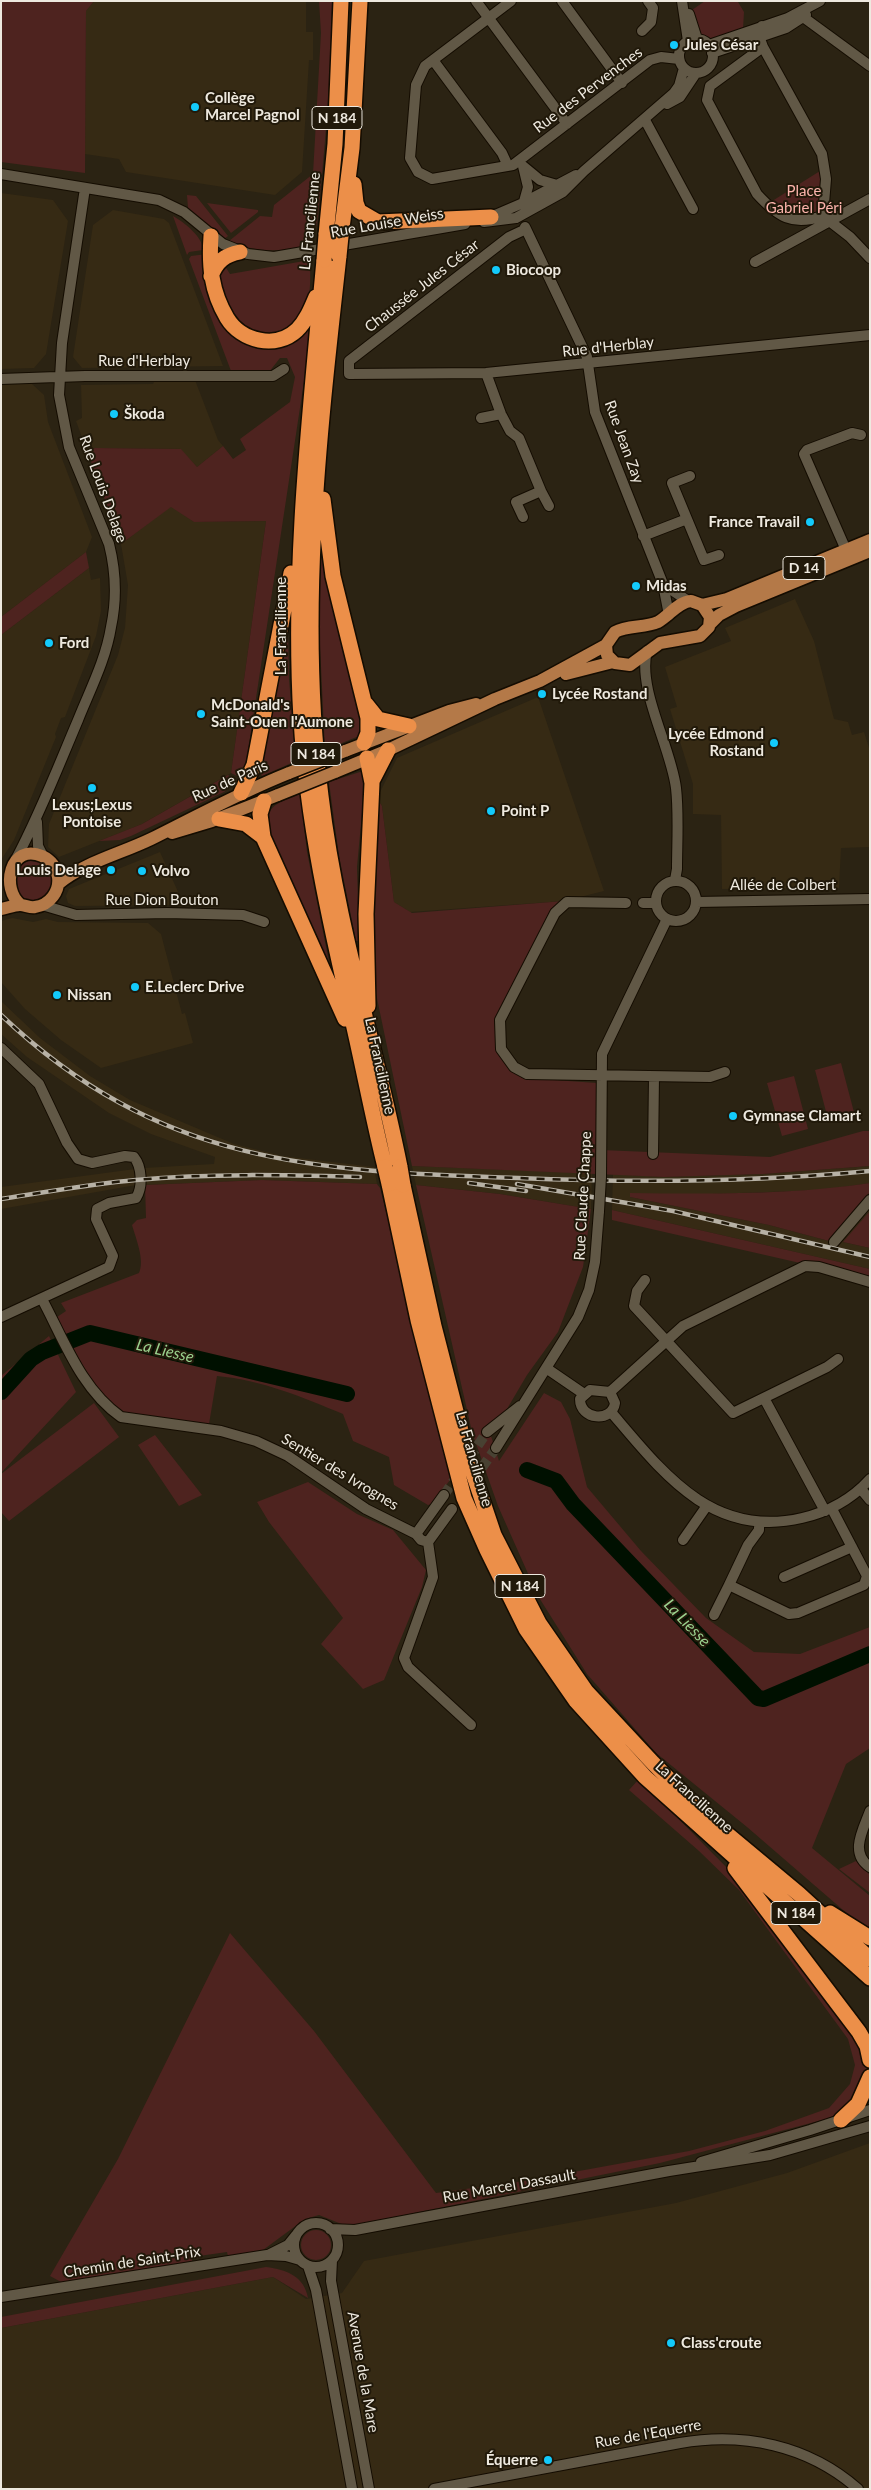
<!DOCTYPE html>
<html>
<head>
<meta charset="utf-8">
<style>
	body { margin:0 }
	#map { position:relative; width:871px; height:2490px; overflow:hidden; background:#2b2313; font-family:Lato,sans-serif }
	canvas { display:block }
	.frame { position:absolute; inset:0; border:2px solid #eee9df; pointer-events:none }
</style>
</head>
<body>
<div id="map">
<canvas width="871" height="2490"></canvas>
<div class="frame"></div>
</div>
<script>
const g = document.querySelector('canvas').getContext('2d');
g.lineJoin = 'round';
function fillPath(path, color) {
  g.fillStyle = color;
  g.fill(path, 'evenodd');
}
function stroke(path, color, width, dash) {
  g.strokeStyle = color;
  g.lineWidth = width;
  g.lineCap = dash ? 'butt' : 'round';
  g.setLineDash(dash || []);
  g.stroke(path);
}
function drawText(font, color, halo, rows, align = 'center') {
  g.font = font + ' Lato,sans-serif';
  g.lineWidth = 4;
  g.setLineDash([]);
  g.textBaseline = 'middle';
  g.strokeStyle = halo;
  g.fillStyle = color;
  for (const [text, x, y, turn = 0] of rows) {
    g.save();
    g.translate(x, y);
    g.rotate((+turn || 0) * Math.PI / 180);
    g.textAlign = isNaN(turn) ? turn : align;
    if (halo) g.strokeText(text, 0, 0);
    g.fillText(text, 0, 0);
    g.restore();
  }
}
fillPath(new Path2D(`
	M94,1H306V32H313V60H309L302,172L275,195L126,172L119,159L85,154L86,11Z
	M1,193L53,200L68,221L46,354L34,368L1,369Z
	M113,210L164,219L169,223L223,366L82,368L73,357L93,225Z
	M155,380H195L218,440L223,446L197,467L180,449L95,448L87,451L76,421L82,418L81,385L153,384Z
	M1,384H32L44,395L48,422L92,537L86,552L1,617Z
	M171,506L194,522L266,521L231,773L142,824L59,857L48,847L49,824L118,655L125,628L128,585L121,544Z
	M89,568L91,580L100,578L101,611L96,636L65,717L61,718L55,734L56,737L14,840L1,860V635Z
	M795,599L814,641L834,719L848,722L852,735L864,732L870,751V847L841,848L839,888L722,889L721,815L693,814V784L670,709L677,707L665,667L731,641L725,628Z
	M538,697L604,891L564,901L410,912L394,902L382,806L377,798L397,758Z
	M160,852L184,905L75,906L68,903L66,896L69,889Z
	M12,918L33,922L46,919L58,922L148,923L161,934L182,1014L185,1013L193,1043L101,1068L61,1040L25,1009L1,982V921Z
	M1,1001L40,1038L90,1076L130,1100L234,1144L282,1156L374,1167L377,1184L262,1180L145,1185L144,1168L214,1164L215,1157L151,1134L109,1113L27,1057L1,1034Z
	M412,1166L592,1173L591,1209L500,1194L416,1185Z
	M870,1166V1183L823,1190L630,1197L769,1225L829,1241L870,1192V1211L843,1242L870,1248V1269L612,1210L613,1174L664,1177L763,1174Z
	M135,1169L136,1185L1,1209V1187Z
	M870,2143V2489H1V2328L273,2277L306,2299L342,2293L364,2261L676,2203L787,2173Z`), '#362a14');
fillPath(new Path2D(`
	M1,1H94L86,11L85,173L1,162Z
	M319,1H332C331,76 325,150 317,225L314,228L312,246C280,251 260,254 229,241L260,216L272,217L274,205L313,174L321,33Z
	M705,1L738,2L744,12L743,29L710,39L702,37L694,23L692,10Z
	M820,171V210C798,224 789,214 769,203Z
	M187,195L196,196L228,236L224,239L204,224L188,208Z
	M207,203L258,210V212L231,233Z
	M173,216C184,222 203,237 203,250L189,252L187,255Z
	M207,254L205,284L249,344L307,325L311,335L248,751L243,774L239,777L231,773L266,521L194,522L171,507L121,544L87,451L95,448L181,449L197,467L223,446L233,459L246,450L240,439L290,402L295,377L287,358H280L269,372L231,371L189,259L191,256Z
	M310,260C310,275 312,292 305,308C295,330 266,345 244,327C234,319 229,307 224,295C222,291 219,286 218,281C217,276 221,268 223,263L230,274Z
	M321,549H323L362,717V731L359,736L325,750L319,625Z
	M86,552L89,568L1,635V617Z
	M285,635L288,636L289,679L296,761L262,776L259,771L260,764Z
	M366,770L357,867L359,941H356L339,856L329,782Z
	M228,775L237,782L224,792L131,836L120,840L99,841L142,824Z
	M300,794L307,852L332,977L269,835C264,805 274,805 300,794Z
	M377,798L382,806L394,902L412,913L564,901L499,1025L504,1050L522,1068L554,1080L597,1083L601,1150L770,1157L863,1131H870V1166L763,1174L664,1177L412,1166L374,984L372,922Z
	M29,861C65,861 58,914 18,897L13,873L22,864Z
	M841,1063L855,1116L829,1123L815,1070Z
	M794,1076L808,1129L782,1136L767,1083Z
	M262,1180L377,1184L380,1188L453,1476L432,1504L428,1505L394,1485L389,1457L353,1441L343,1414C302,1397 262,1380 217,1376L209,1424C182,1421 142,1422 118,1410C99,1402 68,1336 57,1317L66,1311L61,1303L139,1273C145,1260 136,1239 132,1225L137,1220L146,1218L145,1185Z
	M870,1183V1192L829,1241L769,1225L630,1197V1193C710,1194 790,1195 870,1183Z
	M416,1185L500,1194L591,1209L583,1267L558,1332L527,1375L491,1436L499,1461L544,1393L561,1402L570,1419L587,1487L641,1551L706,1618L754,1652L800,1654L870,1627V1748L846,1764L812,1848L870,1896V1928L850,1916L747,1827L656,1753L587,1674L538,1596L498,1506L472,1432Z
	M612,1210L870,1269V1279L612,1220Z
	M870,1211V1248L843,1242Z
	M49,1336L76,1392L1,1473V1376Z
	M94,1403L119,1437L9,1521L1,1512V1474Z
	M155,1435L202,1495L179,1506L138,1445Z
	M308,1482L357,1514L393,1530L426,1570L422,1587L384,1680L363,1689L321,1644L343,1618L269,1522L257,1502Z
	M639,1779L741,1882L864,2051L867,2068L864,2082L858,2096L841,2113L826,2119L660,2163L355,2225H344L319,2215L305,2219L263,2250L228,2256L227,2252L192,2257V2262L63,2283L50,2276L118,2159L230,1933L314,2031L436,2193L524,2181L689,2151L765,2131L829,2108L850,2084L855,2065L848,2039L739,1890L699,1851L629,1790Z
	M856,1861L870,1875V1893L839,1869Z
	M301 2245a15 15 0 1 1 30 0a15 15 0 1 1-30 0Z
	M266,2267C287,2270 304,2276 308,2298L273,2277L1,2328V2317Z`), '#4e231f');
stroke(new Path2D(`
	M1,1392L31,1359L42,1352L90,1333L347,1394
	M527,1470L556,1481L573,1504L758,1698L764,1699L870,1654`), '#001000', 16);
stroke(new Path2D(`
	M473,1480L496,1448
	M444,1495L487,1432`), '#484132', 10, [10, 5]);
const minor = new Path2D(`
	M476,1L567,124
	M511,1L425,66L416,85L410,158L418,172L432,179L513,165L650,60L661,57L679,59
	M562,1L622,83
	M682,1L688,41
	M689,14L697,39
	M799,14L870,66
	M762,26L759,36L763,47L822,154L826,179L823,216L850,237L870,258
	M642,31L651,22L653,8L648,1
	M679 56a17 17 0 1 1 34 0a17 17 0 1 1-34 0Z
	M709,45L788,18L820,1
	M763,47L710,86L707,100L757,194C778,217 792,226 823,216
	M712,53L786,28L806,15
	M433,60L502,153L508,166
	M667,104L680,97L696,73
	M645,120L693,209
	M1,174L159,200L184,212L223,244L248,254L274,257L465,224
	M523,205L528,187L523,166L540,180L557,185
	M488,218L523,203L576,175
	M484,222L516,218L563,192L584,171L674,93L679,86L684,68
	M525,227L587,357L595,412L663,584L669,615
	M526,229L509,237L349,361V374L486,373L870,335
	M755,262L870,199
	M486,373L501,414L510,431L519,438L541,491L516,502L523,517
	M1,379L85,376H273L284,369
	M481,418L501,414
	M690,476L672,483L704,560L719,555
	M541,491L549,506
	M643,536L687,519
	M846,550L804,454L807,450L852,433L861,435
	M663,584L688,601
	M647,651C637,689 671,747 676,788C679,814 677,843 677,869L675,880
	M37,822L38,846L43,856
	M16,859C40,814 58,767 78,720C90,690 106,659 111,627C117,599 116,572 109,544L69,447L59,395L62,343L85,188
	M656 901a20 20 0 1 1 40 0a20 20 0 1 1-40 0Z
	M696,902L870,899
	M626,903L567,902L555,913L500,1020L501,1049L514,1067L527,1074L710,1077L725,1072
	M643,903H656
	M42,905L76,915L167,913L243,915L264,922
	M1,1048L39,1084L67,1143L78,1159L92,1163L125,1156L134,1157C142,1167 143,1187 136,1198L109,1203L97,1209L96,1219L113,1256L109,1267L1,1317
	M653,1154L654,1077
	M601,1177L602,1054L667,919
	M834,1242L870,1200
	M645,1280L637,1291L634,1306L733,1413L827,1367L838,1359
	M42,1299C64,1340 81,1389 121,1417L221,1431L256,1441L288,1456L366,1509L416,1534L421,1540L428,1542
	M546,1368L584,1394
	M590,1390L610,1392L615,1403C612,1423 580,1420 580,1399Z
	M610,1392L683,1326L805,1266L819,1267L870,1282
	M764,1398L825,1511
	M611,1412C663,1473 712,1539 802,1518C828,1512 852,1499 870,1479
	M487,1432L520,1406
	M496,1448L578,1317L589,1290L595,1262L599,1211
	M861,1489L870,1500
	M759,1522V1530L748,1545L729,1585L789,1614L798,1613L864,1585L867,1576L832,1509
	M416,1534L444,1495
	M683,1540L706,1507
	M428,1542L433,1577L404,1658L408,1667L471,1725
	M428,1542L452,1509
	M784,1577L852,1547
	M714,1615L729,1585
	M870,1811C863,1830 849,1853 870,1867
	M701,2162L810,2130L870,2110
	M294 2245a22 22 0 1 1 44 0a22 22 0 1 1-44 0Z
	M330,2229L355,2230L669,2171L770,2155L870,2126
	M270,2254L288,2245L296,2235
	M332,2260L331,2281L369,2489
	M308,2266L316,2290L352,2489
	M1,2297L267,2255L286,2256L300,2260
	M434,2489L680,2443C743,2432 808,2445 858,2489`);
const major = new Path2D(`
	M691,601L702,605L710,617L709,627L700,636L660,643L630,665L615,663L607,655L606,645L615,632C628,625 644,628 658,622C669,616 678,602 691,601Z
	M702,605L727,599L870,540
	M710,624L719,615L736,606L870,551
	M566,674L613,662
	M345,751L449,711L476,704
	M335,772L388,750L495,699L540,681L606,645
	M172,833L212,821L278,795
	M58,884C85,862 120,854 151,839C197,816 241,792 289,773
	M1,909C7,908 14,905 20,905C25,905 30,908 35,907C50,905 60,891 58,877C57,868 51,860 42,856C10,842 0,889 21,905`);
const highway = new Path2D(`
	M354,184L356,203L359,211L378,222L491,217
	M326,235L335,144L341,1
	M211,236C209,266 211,291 227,318C241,341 276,350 297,330C306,321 311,309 316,297
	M341,236L352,148L360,1
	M339,256C319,435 298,616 321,796C336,922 375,1043 400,1167
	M324,260C310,413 292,566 301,719C307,822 330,923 353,1023C364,1071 373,1119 385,1167
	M211,276C217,261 225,255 240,252
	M323,499L333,576L368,718V733L364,743
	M366,704L378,719L409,726
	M367,758L372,783L366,914L368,1006
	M372,781L388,750
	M241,793L254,765L291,573
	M264,801L260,814L263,837L345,1019
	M219,819L246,824L263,837
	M389,1184L418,1320L464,1498L487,1550L526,1629L576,1701L645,1777L870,1978
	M403,1185L434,1326L468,1458L494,1535L539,1623L586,1691L653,1763L709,1819L799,1894L870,1959
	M735,1868L859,2032L867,2046L870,2060
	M830,1913L870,1938
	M841,2120L858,2104L870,2077`);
stroke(minor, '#140c01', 12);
stroke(major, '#140c01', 15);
stroke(highway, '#140c01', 18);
stroke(minor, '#615846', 10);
stroke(major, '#b47948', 12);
stroke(highway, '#ec8f49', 15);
const rail = new Path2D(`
	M1,1015C159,1165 313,1171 518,1178C636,1183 753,1182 870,1171
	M469,1183L526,1191
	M517,1184L673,1211L870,1257
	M1,1199C46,1192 91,1184 136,1180C211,1173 285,1175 360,1177`);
stroke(rail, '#b7b1a5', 4.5);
stroke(rail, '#21190a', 2.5, [8]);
const minorBridge = new Path2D(`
	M599,1211L601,1177`);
const majorBridge = new Path2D(`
	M289,773L345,751
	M278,795L335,772`);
const highwayBridge = new Path2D(`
	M339,256L341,236
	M324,260L326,235
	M385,1167L389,1184
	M400,1167L403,1185`);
stroke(minorBridge, '#140c01', 12, []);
stroke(majorBridge, '#140c01', 15, []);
stroke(highwayBridge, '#140c01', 18, []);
stroke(minorBridge, '#615846', 10);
stroke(majorBridge, '#b47948', 12);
stroke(highwayBridge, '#ec8f49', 15);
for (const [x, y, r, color] of [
	[674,45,5,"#13cafb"],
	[195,107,5,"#13cafb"],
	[496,270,5,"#13cafb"],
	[114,414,5,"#13cafb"],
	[810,522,5,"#13cafb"],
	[636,586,5,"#13cafb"],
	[49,643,5,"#13cafb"],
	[542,694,5,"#13cafb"],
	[201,714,5,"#13cafb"],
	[774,743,5,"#13cafb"],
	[92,788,5,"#13cafb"],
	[491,811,5,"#13cafb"],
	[111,870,5,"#13cafb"],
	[142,871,5,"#13cafb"],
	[135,987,5,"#13cafb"],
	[57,995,5,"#13cafb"],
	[733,1116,5,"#13cafb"],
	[671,2343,5,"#13cafb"],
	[548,2460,5,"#13cafb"]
]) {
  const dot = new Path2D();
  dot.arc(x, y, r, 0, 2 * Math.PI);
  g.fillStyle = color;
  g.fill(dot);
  stroke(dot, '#21190a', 2);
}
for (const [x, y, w] of [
	[337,118,50],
	[804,568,42],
	[316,754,50],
	[520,1586,50],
	[796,1913,50]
]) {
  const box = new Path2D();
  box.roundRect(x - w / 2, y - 11.5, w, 23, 4);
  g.fillStyle = '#21190a';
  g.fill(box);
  stroke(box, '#eee9df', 1);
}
drawText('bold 14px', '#eee9df', null, [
	["N 184",337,118],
	["D 14",804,568],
	["N 184",316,754],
	["N 184",520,1586],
	["N 184",796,1913]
]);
drawText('bold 15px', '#eee9df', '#21190a', [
	["Jules César",684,45],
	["Collège",205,98],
	["Marcel Pagnol",205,115],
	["Biocoop",506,270],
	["Škoda",124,414],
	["France Travail",800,522,"right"],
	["Midas",646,586],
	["Ford",59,643],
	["Lycée Rostand",552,694],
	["McDonald's",211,705],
	["Saint-Ouen l'Aumone",211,722],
	["Lycée Edmond",764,734,"right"],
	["Rostand",764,751,"right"],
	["Lexus;Lexus",92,805,"center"],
	["Pontoise",92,822,"center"],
	["Point P",501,811],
	["Louis Delage",101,870,"right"],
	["Volvo",152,871],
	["E.Leclerc Drive",145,987],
	["Nissan",67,995],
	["Gymnase Clamart",743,1116],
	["Class'croute",681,2343],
	["Équerre",538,2460,"right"]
], 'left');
drawText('15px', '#eee9df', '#21190a', [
	["Rue des Pervenches",588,90,-37],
	["La Francilienne",310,221,-84],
	["Rue Louise Weiss",387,223,-10],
	["Chaussée Jules César",422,286,-38],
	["Rue d'Herblay",608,347,-6],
	["Rue d'Herblay",144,361],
	["Rue Jean Zay",624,442,70],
	["Rue Louis Delage",103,489,70],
	["La Francilienne",281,626,-90],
	["Rue de Paris",230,781,-24],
	["Allée de Colbert",783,885],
	["Rue Dion Bouton",162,900],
	["La Francilienne",380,1066,78],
	["Rue Claude Chappe",583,1196,-87],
	["La Francilienne",474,1459,74],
	["Sentier des Ivrognes",340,1472,31],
	["La Francilienne",694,1797,42],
	["Rue Marcel Dassault",509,2186,-10],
	["Chemin de Saint-Prix",132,2262,-9],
	["Avenue de la Mare",363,2372,80],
	["Rue de l'Equerre",648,2434,-10]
]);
drawText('15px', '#fdb4ac', '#21190a', [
	["Place",804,191],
	["Gabriel Péri",804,208]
]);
drawText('italic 16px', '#9ad08d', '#21190a', [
	["La Liesse",165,1351,13],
	["La Liesse",687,1623,46]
]);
</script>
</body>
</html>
